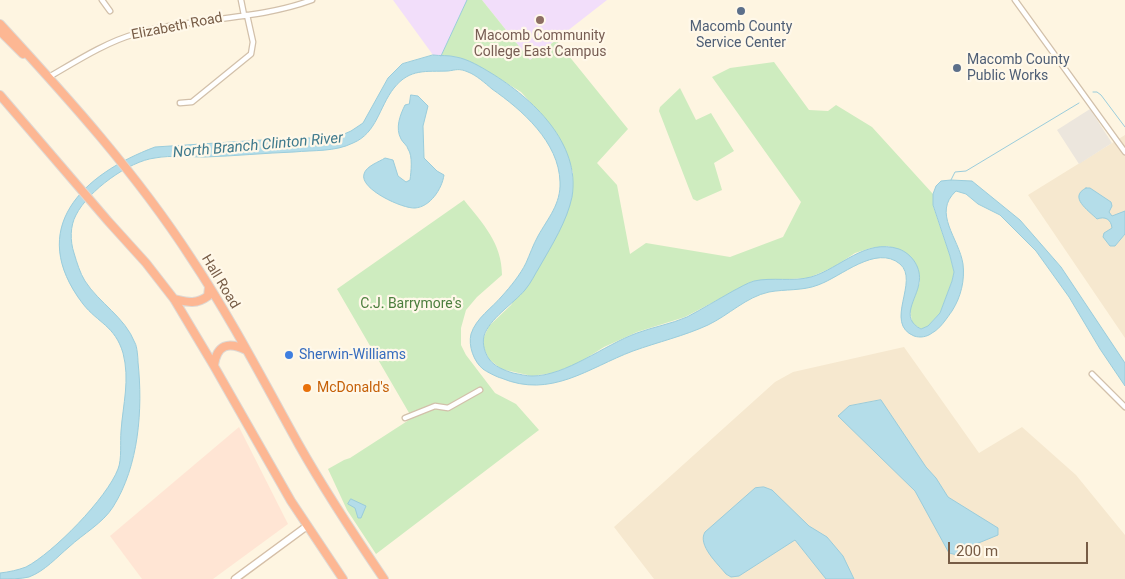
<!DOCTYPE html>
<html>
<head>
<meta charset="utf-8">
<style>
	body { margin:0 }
	#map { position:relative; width:1125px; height:579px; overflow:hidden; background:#fef5e1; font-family:Roboto,sans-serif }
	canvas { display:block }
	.scale { position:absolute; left:948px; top:542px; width:140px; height:22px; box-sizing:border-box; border:2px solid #775c46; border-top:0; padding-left:6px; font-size:15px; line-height:18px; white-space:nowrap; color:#775c46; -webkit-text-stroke:4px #fff8e9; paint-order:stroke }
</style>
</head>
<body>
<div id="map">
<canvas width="1125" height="579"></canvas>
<div class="scale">200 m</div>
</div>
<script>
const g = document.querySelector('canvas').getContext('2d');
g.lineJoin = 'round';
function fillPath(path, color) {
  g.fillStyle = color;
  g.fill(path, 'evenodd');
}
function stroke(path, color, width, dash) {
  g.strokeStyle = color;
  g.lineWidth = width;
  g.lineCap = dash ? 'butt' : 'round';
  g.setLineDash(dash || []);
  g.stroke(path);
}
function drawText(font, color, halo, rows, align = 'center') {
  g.font = font + ' Roboto,sans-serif';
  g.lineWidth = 4.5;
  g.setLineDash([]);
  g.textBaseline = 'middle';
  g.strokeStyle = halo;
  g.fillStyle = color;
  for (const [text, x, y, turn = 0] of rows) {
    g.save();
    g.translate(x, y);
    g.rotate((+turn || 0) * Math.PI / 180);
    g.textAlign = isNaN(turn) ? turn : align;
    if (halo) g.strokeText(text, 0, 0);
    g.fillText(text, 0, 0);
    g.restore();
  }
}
fillPath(new Path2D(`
	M1125,135V338L1028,195Z
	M904,347L979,453L1022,427L1076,475L1125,535V579H654L614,527L775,382L793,372Z`), '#f6e8cf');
fillPath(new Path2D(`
	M239,427L288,524L213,579H142L110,536Z`), '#ffe5d4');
fillPath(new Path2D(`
	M1090,109L1112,143L1079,164L1057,130Z`), '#ece6dd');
fillPath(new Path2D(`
	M393,0H467L441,56L433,55Z
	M482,0H607L530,60Z`), '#f2defa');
fillPath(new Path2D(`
	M467,0H482L530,60L556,40L628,129L597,163L617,185L630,254L646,243L730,257L783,237L801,202L712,77L730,68L774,62L809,110L828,111L836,105L872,127L933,194V206L950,256L954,272L952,281L940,313L928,326L921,329L912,323L910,307L920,282L889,246L871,248L855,253L834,267L808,278L753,281L685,317L637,332L604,347L577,364L552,373L532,376L501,369L489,359L483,346L484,337L489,326L511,305L567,211L572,196L573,172L557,134L543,116L521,92L482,68L457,57L441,56Z
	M680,88L696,120L711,113L734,151L714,163L722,190L697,201L693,199L659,111L660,107Z
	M464,200C483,224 502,243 502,275L477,297L466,310L461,328V345L466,355L495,393L516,404L539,430L376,554L347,510L328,469L344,460L350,458L412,418L337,289Z`), '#ceecbf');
const water = new Path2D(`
	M433,55C440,56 449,55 456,57C468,59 481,67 491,73C532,98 581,143 572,197C567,221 552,245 540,266C535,274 531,283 525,290C513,304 489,319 484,336C482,344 485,353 489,359C495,367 504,370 513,373C519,374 526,376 532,376C566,376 604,345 637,333C653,327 671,324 687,317C702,309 717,300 733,291C739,288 747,283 754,281C772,277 793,282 811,277C841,268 865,238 899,249C912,254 922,268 919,283C917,299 899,318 921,329L928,326L940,313L952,281L954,272L950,256L933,205V194L936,186L941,181L951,180L972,181L1020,220L1061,267L1125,363V386L1100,349L1069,297L1036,251L1000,215L978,204L966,194L956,191C932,213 959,238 963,264C965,280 961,297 952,311C947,318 940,329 932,333C927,337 920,338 914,336C883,323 920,281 900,264C876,244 841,277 818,285C803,291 785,289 769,292C746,297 729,315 708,325C684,336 658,342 633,351C588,368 551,399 501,378C499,378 485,371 483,369C474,362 468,346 471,334C476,318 492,308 502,296C511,286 520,275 526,263C530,254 533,245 538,236C548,218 561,204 560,182C559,142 522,110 492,89C485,83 476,75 468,72C459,68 456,70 448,71C426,72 410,68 394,88C379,107 377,133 353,143C335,152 314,150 294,152C265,153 235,156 205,157C189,157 171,155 155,158C129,161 88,191 76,215C70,226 70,241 74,253C77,263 80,273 85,281C99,303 125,317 135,343C137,346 138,358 138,362C143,409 139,466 113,507C103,523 83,534 69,547C57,557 45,571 29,577C21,579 9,579 0,579V573C9,572 18,570 26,567C53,553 107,498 118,469C122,459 120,443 121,431C123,404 130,380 123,353C115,326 98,323 83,304C25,228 83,174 155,147L293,138H335L351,131L363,123L388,78L402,64Z
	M411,95L418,96L428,106L423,126L424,158L437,171L444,175C442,189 430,207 415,208C403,209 359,189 364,174C366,166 379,162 385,158L393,160L398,176L406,182L410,180C411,172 413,156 408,149C407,145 403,143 401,139C395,128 400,115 405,105L409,104Z
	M1086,188H1090L1111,202L1112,206L1109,212L1112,216L1125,211V234L1115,246H1110L1103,237L1104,233L1112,228C1111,219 1105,216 1097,219C1088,210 1068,197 1086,188Z
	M881,400L926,467L936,478L948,497L998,528V535L976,544L961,549L957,555L949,553L915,491L838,416L849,406Z
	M764,487L772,490L809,526L827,537L843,556L854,579H826L795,540L739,576L731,577L726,574C718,564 697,545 705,532L755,488Z
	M351,499L366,506L361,518H358L355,508L348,504Z`);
fillPath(water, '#b4dde9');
stroke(water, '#9accdb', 1);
stroke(new Path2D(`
	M441,56L467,0
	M1093,92H1097L1101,95L1125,127
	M951,180L955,172L966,171L1079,103`), '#9accdb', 1);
const street = new Path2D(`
	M102,0L110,11
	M241,0L244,15
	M1015,0L1125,152
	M49,77C75,62 106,42 135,34C192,17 255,21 312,0
	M180,103L192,102L251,54L253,42L247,15
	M1092,374L1125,407
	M405,418L435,406L448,408L480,390`);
const secondary = new Path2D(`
	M235,579L307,526`);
const highway = new Path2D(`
	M0,24C68,98 136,173 191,258C231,318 264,382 299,445C325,491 354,535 384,579
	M0,31L23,54
	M0,95L108,221L146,263L174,299L214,366L291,501L343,579
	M174,299C187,302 196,305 208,296L209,287
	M214,365C217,345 228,341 246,350`);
stroke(street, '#d2c0aa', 7);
stroke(secondary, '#d5bfa7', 9);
stroke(highway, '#ded8d3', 10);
stroke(street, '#fff', 4.5);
stroke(secondary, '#fff', 6);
stroke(highway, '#fdb793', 8);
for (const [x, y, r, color] of [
	[741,11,5,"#5c6f8a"],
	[540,20,5,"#8d6e63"],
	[957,68,5,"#5c6f8a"],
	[289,355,5,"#3f7fe0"],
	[307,388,5,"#e8710a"]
]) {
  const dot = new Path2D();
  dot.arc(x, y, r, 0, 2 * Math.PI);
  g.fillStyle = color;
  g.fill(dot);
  stroke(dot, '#fff8e9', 2);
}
drawText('14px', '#775c46', '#fff8e9', [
	["Elizabeth Road",177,27,-11],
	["Hall Road",220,282,59]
]);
drawText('14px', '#4e5e75', '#fff8e9', [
	["Macomb County",741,27],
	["Service Center",741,43],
	["Macomb County",967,60,"left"],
	["Public Works",967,76,"left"]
]);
drawText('14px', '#785e54', '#fff8e9', [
	["Macomb Community",540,36],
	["College East Campus",540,52]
]);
drawText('14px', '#4b7e3d', '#fff8e9', [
	["C.J. Barrymore's",411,304]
]);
drawText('14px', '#366cbe', '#fff8e9', [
	["Sherwin-Williams",299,355]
], 'left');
drawText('14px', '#c56008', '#fff8e9', [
	["McDonald's",317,388]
], 'left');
drawText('italic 15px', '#3e798c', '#fff8e9', [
	["North Branch Clinton River",258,146,-5]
]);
</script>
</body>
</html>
